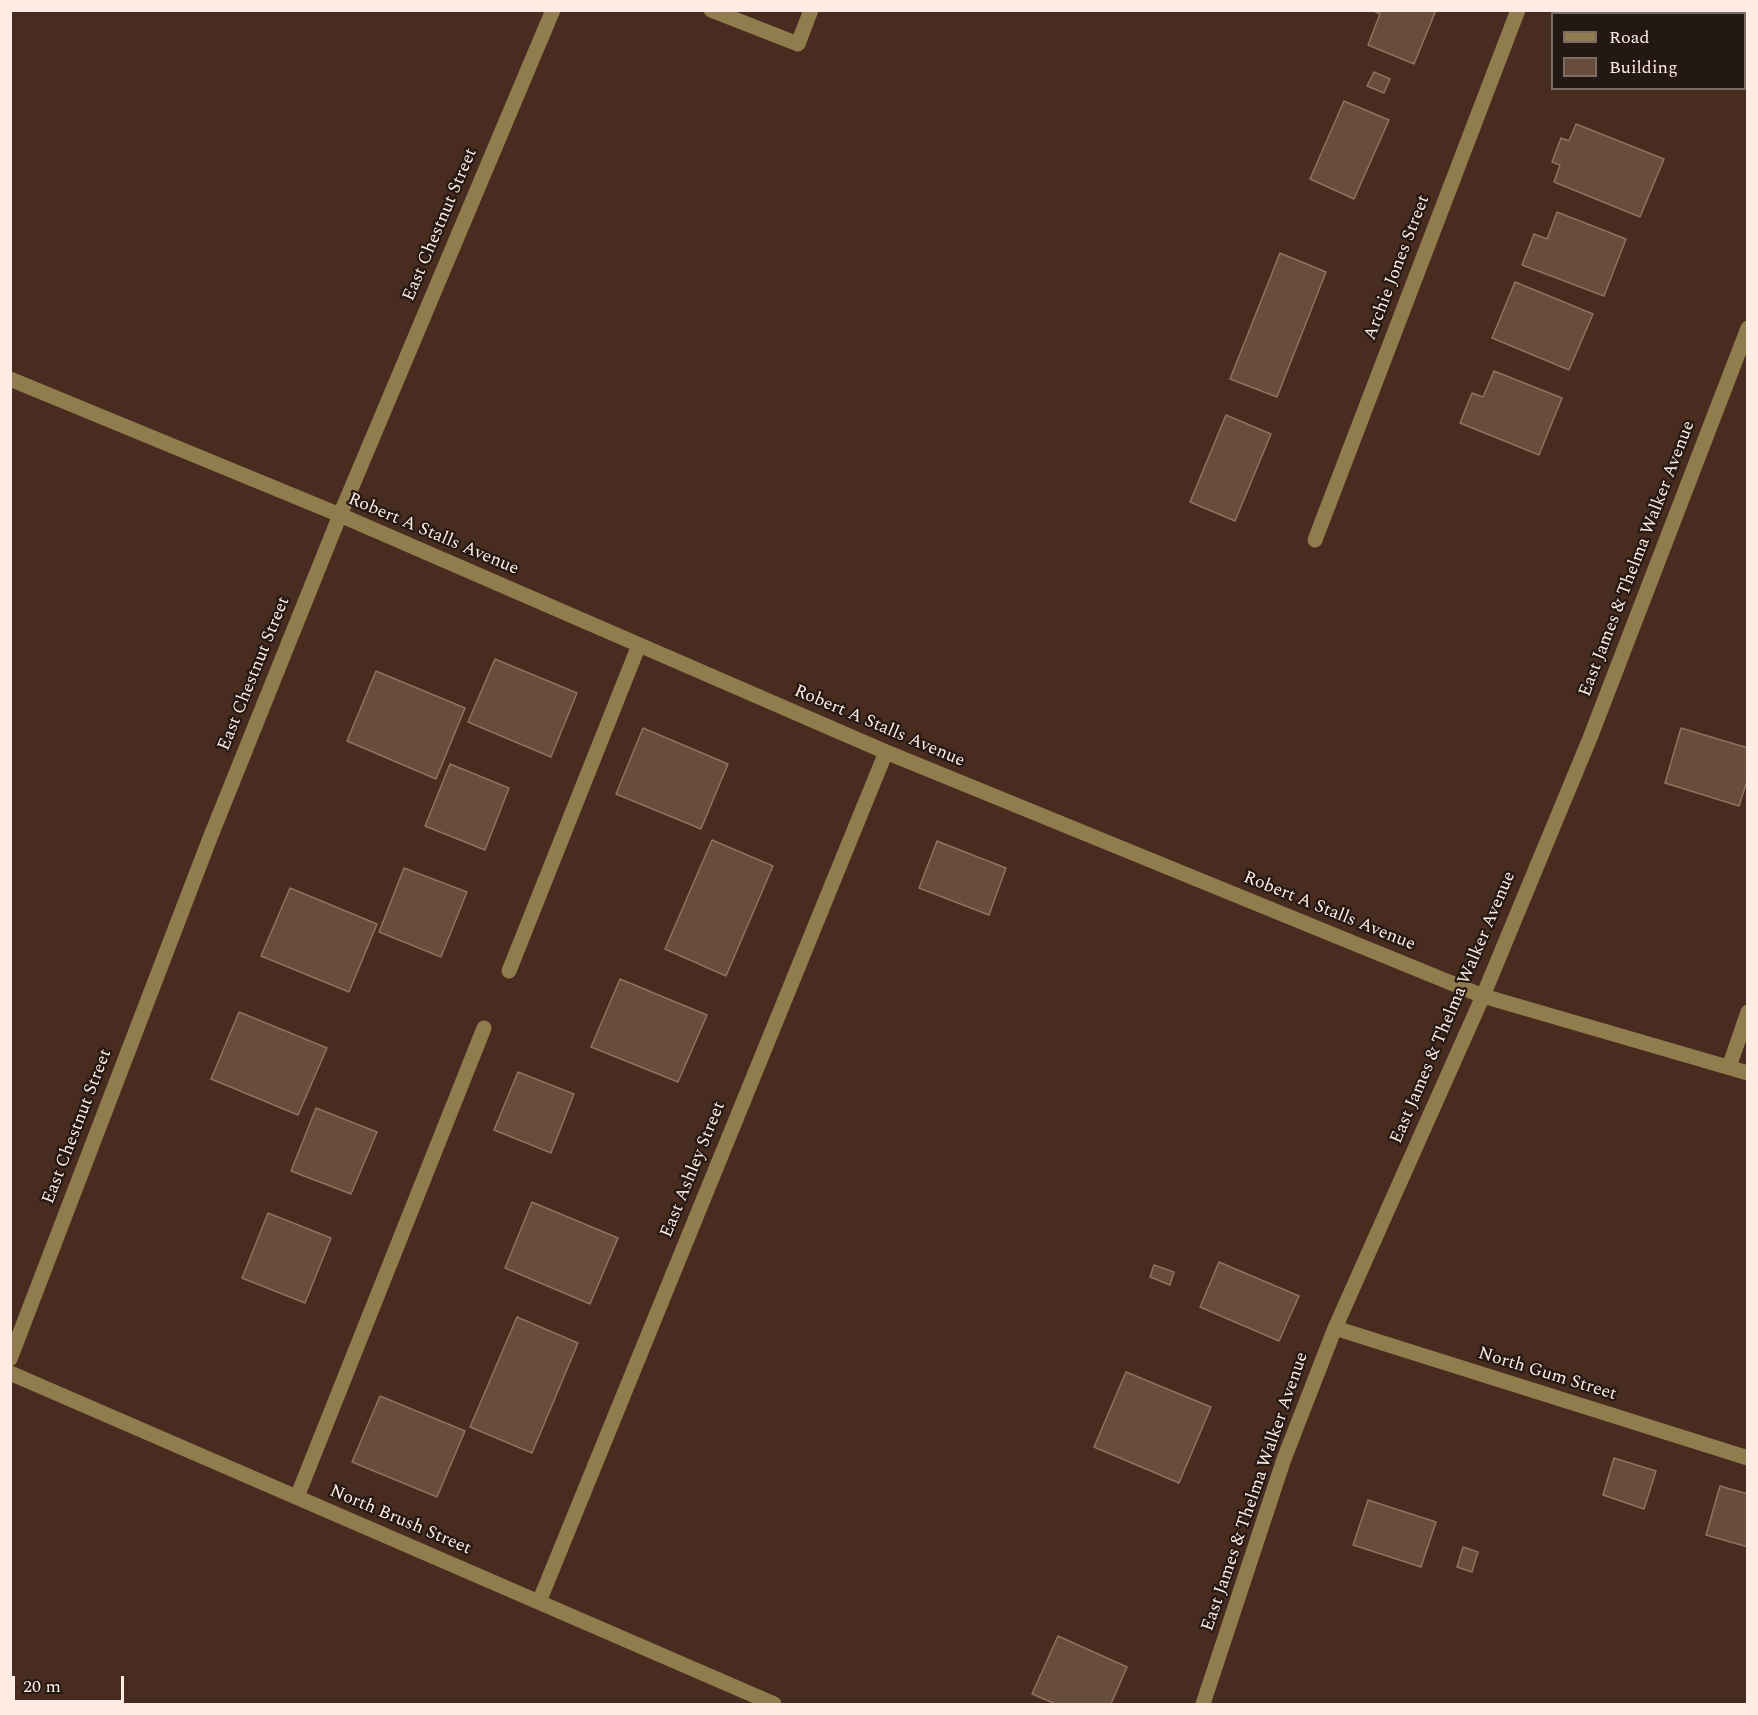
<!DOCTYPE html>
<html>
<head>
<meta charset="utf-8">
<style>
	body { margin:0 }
	#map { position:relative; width:1758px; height:1715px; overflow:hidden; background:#472c1f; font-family:Spectral,serif }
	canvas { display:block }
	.frame { position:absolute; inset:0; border:12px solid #feebe3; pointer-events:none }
	.legend { position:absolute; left:1551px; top:12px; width:195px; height:78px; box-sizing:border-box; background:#241812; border:2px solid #7b6c66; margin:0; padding:8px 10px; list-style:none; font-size:18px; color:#feebe3 }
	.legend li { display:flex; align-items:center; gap:12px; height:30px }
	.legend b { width:30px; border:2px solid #7b6c66 }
	.scale { position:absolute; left:12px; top:1676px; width:112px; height:27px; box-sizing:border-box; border:3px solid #feebe3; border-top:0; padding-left:8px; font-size:18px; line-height:21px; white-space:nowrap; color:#feebe3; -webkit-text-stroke:4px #241812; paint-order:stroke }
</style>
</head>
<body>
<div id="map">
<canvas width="1758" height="1715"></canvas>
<div class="frame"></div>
<ul class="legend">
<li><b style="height:8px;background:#917c4e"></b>Road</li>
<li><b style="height:16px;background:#674d3a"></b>Building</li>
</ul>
<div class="scale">20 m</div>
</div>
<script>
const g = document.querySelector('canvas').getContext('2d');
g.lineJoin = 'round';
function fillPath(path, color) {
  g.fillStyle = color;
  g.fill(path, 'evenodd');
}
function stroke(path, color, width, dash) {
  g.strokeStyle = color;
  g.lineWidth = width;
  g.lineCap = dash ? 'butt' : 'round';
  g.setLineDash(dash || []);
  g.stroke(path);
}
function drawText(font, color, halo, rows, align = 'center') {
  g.font = font + ' Spectral,serif';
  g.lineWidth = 4.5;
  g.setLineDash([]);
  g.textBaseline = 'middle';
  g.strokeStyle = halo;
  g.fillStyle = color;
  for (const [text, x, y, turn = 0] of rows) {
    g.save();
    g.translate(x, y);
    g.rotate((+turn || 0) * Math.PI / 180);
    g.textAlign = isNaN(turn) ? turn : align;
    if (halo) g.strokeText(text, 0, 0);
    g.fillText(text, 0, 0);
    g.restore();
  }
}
const building = new Path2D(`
	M1372,10H1436L1414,64L1368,45L1380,14Z
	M1374,72L1390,79L1384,93L1367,86Z
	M1344,101L1389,120L1354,199L1310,179Z
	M1576,124L1664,159L1640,217L1554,182L1560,165L1552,162L1561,138L1569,141Z
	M1557,212L1626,239L1604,296L1522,265L1534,234L1547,239Z
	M1280,253L1326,272L1277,397L1230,379Z
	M1515,282L1593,314L1569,370L1492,338Z
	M1494,371L1562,398L1539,455L1460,423L1472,393L1483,397Z
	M1226,415L1271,434L1235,521L1190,502Z
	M495,659L577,693L551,757L468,722Z
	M376,671L465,708L436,779L347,741Z
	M643,728L728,764L701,829L616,794Z
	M1681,728L1748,748V778L1739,806L1665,783Z
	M450,764L509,788L485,850L425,826Z
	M712,840L773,866L726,976L665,949Z
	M937,841L1006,868L989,915L919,888Z
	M404,868L467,892L441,957L379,932Z
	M290,888L377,924L349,992L261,956Z
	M620,979L707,1015L678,1082L591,1047Z
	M239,1012L327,1048L298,1115L211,1079Z
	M518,1072L574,1094L551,1153L494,1130Z
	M316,1108L377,1132L351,1194L291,1171Z
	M532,1202L618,1238L590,1304L505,1268Z
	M268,1213L331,1238L305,1303L242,1278Z
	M1219,1262L1299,1296L1279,1341L1200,1307Z
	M1154,1265L1174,1272L1170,1285L1150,1277Z
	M517,1317L578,1343L532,1453L470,1427Z
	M1126,1372L1211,1407L1179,1483L1094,1447Z
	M380,1396L465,1431L437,1497L352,1462Z
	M1614,1458L1656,1471L1644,1509L1603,1495Z
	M1720,1486L1748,1494V1547L1706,1535Z
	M1368,1500L1436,1522L1421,1567L1353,1545Z
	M1463,1547L1478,1552L1472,1572L1457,1567Z
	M1058,1636L1127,1667L1111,1704H1056L1032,1694Z`);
fillPath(building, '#674d3a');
stroke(building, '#8f735f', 1.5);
stroke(new Path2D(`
	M711,10L798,44L811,10
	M10,379L340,515L886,752L1483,996L1748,1073
	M1315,540L1518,10
	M509,971L639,645
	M1729,1067L1748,1012
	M1335,1328L1748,1458
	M10,1359L210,838L340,515L553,10
	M10,1373L774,1704
	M297,1497L484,1028
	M539,1602L886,752
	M1203,1704L1284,1459L1335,1328L1483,996L1590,738L1748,328`), '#917c4e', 15);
drawText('18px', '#feebe3', '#241812', [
	["East Chestnut Street",441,225,-67],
	["Archie Jones Street",1398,268,-69],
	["Robert A Stalls Avenue",433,535,23],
	["East James & Thelma Walker Avenue",1638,559,-69],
	["East Chestnut Street",255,674,-68],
	["Robert A Stalls Avenue",879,727,23],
	["Robert A Stalls Avenue",1329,912,22],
	["East James & Thelma Walker Avenue",1454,1008,-67],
	["East Chestnut Street",78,1127,-69],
	["East Ashley Street",694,1170,-68],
	["North Gum Street",1547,1375,17],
	["East James & Thelma Walker Avenue",1256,1492,-71],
	["North Brush Street",400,1521,23]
]);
</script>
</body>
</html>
